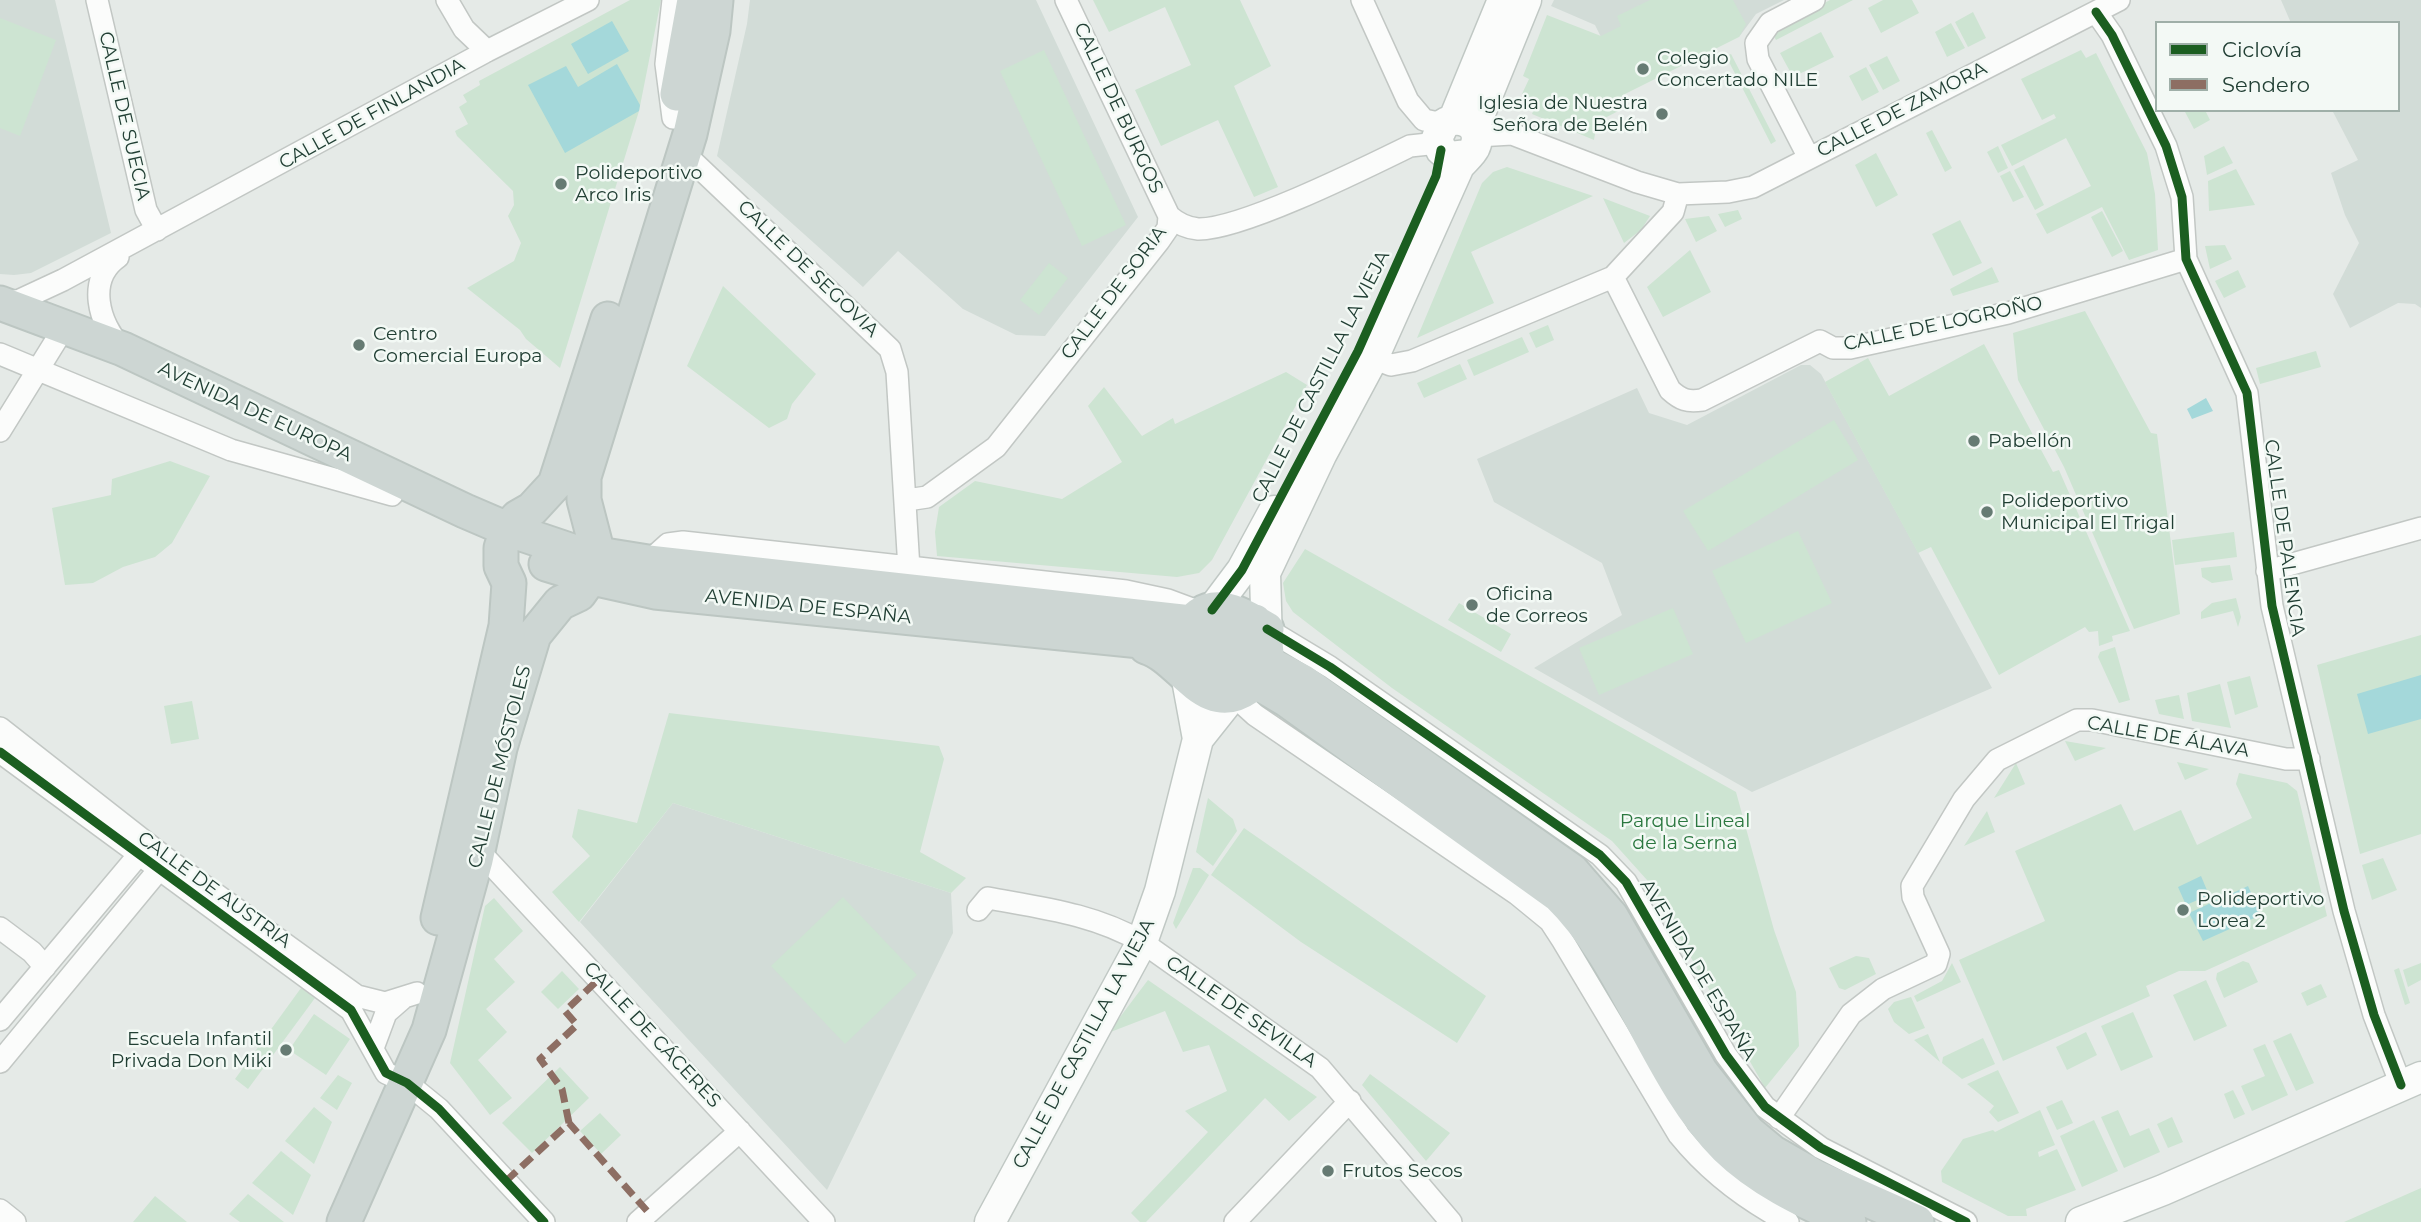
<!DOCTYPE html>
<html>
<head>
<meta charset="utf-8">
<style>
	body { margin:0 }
	#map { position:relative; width:2421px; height:1222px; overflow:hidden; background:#e5eae7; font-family:Montserrat,sans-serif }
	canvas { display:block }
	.legend { position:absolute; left:2155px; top:21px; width:245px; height:91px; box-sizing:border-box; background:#f3f9f5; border:2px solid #9fafa8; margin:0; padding:9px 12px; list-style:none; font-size:21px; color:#213f34 }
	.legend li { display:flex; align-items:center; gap:14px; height:35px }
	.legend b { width:35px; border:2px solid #9fafa8 }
</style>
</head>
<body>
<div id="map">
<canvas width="2421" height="1222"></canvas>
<ul class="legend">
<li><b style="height:9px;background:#1b5e20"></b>Ciclovía</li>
<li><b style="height:9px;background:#8d6e63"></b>Sendero</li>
</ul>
</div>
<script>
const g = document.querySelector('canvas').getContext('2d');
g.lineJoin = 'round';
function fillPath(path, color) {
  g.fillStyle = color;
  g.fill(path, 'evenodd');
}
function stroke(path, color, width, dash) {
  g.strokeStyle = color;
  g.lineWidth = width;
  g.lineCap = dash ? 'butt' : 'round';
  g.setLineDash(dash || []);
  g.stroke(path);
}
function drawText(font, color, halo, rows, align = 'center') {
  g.font = font + ' Montserrat,sans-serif';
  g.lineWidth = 5;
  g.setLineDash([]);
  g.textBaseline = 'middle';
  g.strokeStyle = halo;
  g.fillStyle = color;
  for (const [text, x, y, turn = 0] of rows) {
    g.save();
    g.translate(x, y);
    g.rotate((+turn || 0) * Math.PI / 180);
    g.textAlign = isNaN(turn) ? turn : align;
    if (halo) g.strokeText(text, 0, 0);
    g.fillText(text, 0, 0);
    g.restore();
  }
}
fillPath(new Path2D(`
	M0,0H55L111,233L31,273L14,275L0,274Z
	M750,0H1036L1138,217L1045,336L1016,335L963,309L898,251L863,287L717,156L747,24Z
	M1554,0H1784L1756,14L1739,37H1601L1595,25L1551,6Z
	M2281,0H2421V308L2415,304L2398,303L2350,328L2333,294L2359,243L2345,215L2331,173L2358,160L2332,110H2398V23H2291Z
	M1801,365H1810L1821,374L1992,688L1752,792L1534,668L1622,615L1602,563L1494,502L1477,459L1637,388L1649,413L1687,425Z
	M673,803L951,893L953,933L827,1190L580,922Z`), '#d2dcd7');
fillPath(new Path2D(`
	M630,0H661L639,111L560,368L526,339L520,330L467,288L514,261L521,243L508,216L514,205L513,191L457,136L455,131L468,124L459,107L467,102L463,95L480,85L479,81Z
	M1093,0H1240L1271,66L1234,86L1278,187L1254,197L1218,120L1161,146L1135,90L1191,65L1165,7L1109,32Z
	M1650,0H1733L1746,24L1739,37L1623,95L1628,106L1597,122L1594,140L1532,114L1537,101L1522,94L1529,79L1523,76L1547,15L1601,36L1621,26L1617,16Z
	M1830,0H1853L1776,40L1771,31Z
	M1883,0H1912L1919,13L1881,33L1868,8Z
	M1973,12L1986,38L1968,47L1955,22Z
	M0,18L56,40L20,136L0,128Z
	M1951,23L1965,48L1947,57L1935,32Z
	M1821,32L1834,57L1793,77L1780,53Z
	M1044,50L1126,225L1082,246L1000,71Z
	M2081,50L2086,58L2096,53L2147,153L2155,194L2158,250L2129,260L2102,207L2047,234L2036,214L2091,186L2066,138L2012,166L2001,145L2056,118L2054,114L2042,120L2021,79Z
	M1731,54L1776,141L1771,144L1726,56Z
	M1887,56L1900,81L1883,90L1869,65Z
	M1866,67L1879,92L1862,101L1849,76Z
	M2184,110H2205L2210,120L2194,129Z
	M1932,130L1952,168L1945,172L1926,133Z
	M1998,146L2008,168L1998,173L1987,152Z
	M2224,146L2233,163L2207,175L2204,156Z
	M1876,153L1898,195L1876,207L1855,165Z
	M2024,165L2044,205L2035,210L2014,170Z
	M1507,167L1593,196L1471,252L1494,303L1417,338L1482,183L1493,172Z
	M2236,169L2255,205L2209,211L2208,181Z
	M2010,171L2024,197L2013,202L2000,176Z
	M1603,198L1650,216L1641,230L1624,243Z
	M1738,210L1742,219L1725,227L1718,214Z
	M2102,211L2123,251L2112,257L2091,217Z
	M1709,216L1717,231L1696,242L1685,219Z
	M1960,220L1982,263L1953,276L1932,234Z
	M2225,245L2232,259L2210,269L2205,246Z
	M1690,250L1711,292L1663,317L1647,287Z
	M1049,263L1068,278L1039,315L1020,300Z
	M1992,267L1999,282L1953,296L1950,289Z
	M2238,270L2246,287L2224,298L2215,281Z
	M723,286L816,374L792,404L787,419L769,428L687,366Z
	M2085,311L2151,433L2157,434L2180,614L2134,629L2064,467L2018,380L2013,333Z
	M1548,325L1554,340L1536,348L1529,333Z
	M1522,337L1529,352L1474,376L1467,360Z
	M1984,344L2053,472L2059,470L2062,477L2130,631L2112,636L2113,641L2099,646L2098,631L2089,632L2085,627L1999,675L1931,547L1918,553L1825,382L1868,358L1889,396Z
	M2316,351L2321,367L2260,384L2256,368Z
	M1460,364L1467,379L1424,398L1417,383Z
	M1286,372L1307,385L1212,560L1199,573L1177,577L937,556L935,532L939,507L975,481L1062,499L1122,462L1088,406L1104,387L1142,436L1173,418L1175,424Z
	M1834,420L1858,460L1708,551L1683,511Z
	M170,461L210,476L172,543L155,557L123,567L93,583L65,585L52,508L111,495L112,479Z
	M1798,531L1832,603L1746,643L1712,571Z
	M2234,532L2237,557L2175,565L2172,540Z
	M1305,549L1736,792L1774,930L1796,992L1799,1046L1765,1088L1647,880L1612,841L1392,688L1293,612L1286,601L1283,583Z
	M2230,565L2233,580L2212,583L2202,577L2201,568Z
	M2236,598L2241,617L2238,627L2233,611L2201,619V612L2212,603Z
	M1459,603L1511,634L1501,652L1448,620Z
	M1673,608L1693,654L1599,695L1579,648Z
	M2421,635V834L2360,854L2317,665Z
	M2115,647L2130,700L2119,703L2098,657L2100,652Z
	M2250,676L2258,707L2235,715L2227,682Z
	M2220,684L2231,728L2192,721L2187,693Z
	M2179,695L2184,719L2159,714L2155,700Z
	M192,701L199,739L171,744L164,706Z
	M669,713L939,746L944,759L920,852L966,878L951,893L673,803L579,922L552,892L590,856L572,837L578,809L637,823Z
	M2065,741L2106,748L2075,761Z
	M2177,762L2209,769L2185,780Z
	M2016,763L2025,784L1994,798Z
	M2239,773L2287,783L2297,791L2327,916L2205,971H2179L2146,986L2150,996L2003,1061L1959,960L2045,921L2015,851L2121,804L2134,831L2181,810L2197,845L2252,818L2236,784Z
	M1208,798L1233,819L1237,831L1213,866L1196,852Z
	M1987,811L1995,832L1964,846Z
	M1244,828L1486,996L1457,1043L1301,942L1211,875Z
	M2383,858L2397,890L2372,900L2362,865Z
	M1193,868H1200L1209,875L1176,929L1173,923Z
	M843,897L917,975L845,1044L771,966Z
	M494,898L523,931L494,959L515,982L486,1009L507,1032L478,1060L512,1098L490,1115L450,1063L485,906Z
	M1856,956L1869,958L1876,974L1845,990L1839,988L1829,968Z
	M2243,961L2249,963L2258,982L2224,998L2216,979L2217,973Z
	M1952,963L1961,982L1917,1002L1914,996L1942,981Z
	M2421,963V980L2408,987L2403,970Z
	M2399,968L2410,1003L2405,1005L2394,970Z
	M562,971L579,989L558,1009L541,992Z
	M1148,980L1317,1097L1289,1121L1265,1098L1146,1222H1140L1131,1213L1208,1132L1185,1111L1227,1091L1209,1045L1183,1052L1165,1011L1108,1033Z
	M2206,980L2227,1026L2194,1041L2173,995Z
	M2321,984L2327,997L2307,1006L2301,993Z
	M301,988L315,998L248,1089L235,1079Z
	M1911,997L1925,1028L1909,1034L1894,1022L1888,1009L1894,1002Z
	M2133,1012L2153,1057L2121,1071L2101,1026Z
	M314,1014L350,1039L326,1075L289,1050Z
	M2086,1032L2097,1055L2067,1070L2056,1047Z
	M2291,1033L2314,1083L2296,1091L2273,1041Z
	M1928,1034L1940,1062L1914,1040Z
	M1983,1038L1995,1064L1962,1079L1942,1063L1943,1057Z
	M2265,1044L2288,1095L2252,1111L2241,1086L2265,1076L2253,1049Z
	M560,1067L589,1098L532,1153L502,1123Z
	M1998,1070L2019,1113L1998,1122L1989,1112L1994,1106L1967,1084Z
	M1370,1074L1450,1133L1426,1161L1362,1085Z
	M338,1075L352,1083L337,1110L320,1098Z
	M2233,1090L2245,1114L2234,1119L2224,1094Z
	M2062,1100L2073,1123L2057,1130L2046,1107Z
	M314,1107L332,1122L314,1164L285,1141Z
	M2040,1110L2055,1145L2038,1152L2039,1157L2057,1149L2076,1190L2026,1209L2027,1216H2008L1942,1182L1941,1171L1963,1139L1993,1130L1995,1132Z
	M2118,1110L2130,1136L2149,1128L2160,1152L2124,1168L2101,1117Z
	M600,1113L621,1135L601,1154L580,1131Z
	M2172,1117L2183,1142L2168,1148L2157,1124Z
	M2094,1120L2118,1171L2082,1187L2060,1136Z
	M281,1151L311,1175L293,1215L252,1183Z
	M2421,1188V1222H2344Z
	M248,1194L284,1222H240L229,1214Z
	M155,1196L187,1222H133Z`), '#cde4d2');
fillPath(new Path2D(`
	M612,21L629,51L588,74L571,44Z
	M617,64L640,105L639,111L565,153L528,85L566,66L578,87Z
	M2206,398L2213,411L2192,419L2187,409Z
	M2421,675V719L2368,734L2357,694Z
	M2201,876L2209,895L2186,905L2178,887Z
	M2248,886L2261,915L2203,941L2189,913Z`), '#a4d8da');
const street = new Path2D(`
	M97,0L146,210L157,230
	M447,0L464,29L487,51
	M1066,0L1169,216C1177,223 1186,228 1198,229C1241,230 1367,167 1410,146L1438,143
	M1362,0L1408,101L1424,120L1444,124
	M2096,12L2112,35L2166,146L2182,197L2186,259L2247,393L2272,606L2344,911L2374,1015L2401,1085
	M673,118L666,64L673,0
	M1477,136L1512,134L1637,182L1678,194L1728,192L1753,187L2119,0
	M684,153L890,349L897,372L909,569
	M1809,158L1758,59L1756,43L1770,23L1814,0
	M118,257C86,279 99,324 121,347
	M1613,277L1670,390C1681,400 1687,402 1702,400L1820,341L1833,348H1850L1937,329L2008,313L2186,259
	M4,303L20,300L63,280L487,51L588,0
	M0,354L231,450L392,495
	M1373,358L1391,365L1412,361L1613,277L1673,212L1678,194
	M0,431L65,326
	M907,500L927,497L996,447L1159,241L1168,228L1169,216
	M648,562L668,544L683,542L1126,591L1168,600L1203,613
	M2267,571L2421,528
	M1267,629L1330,667L1600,855L1626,882L1726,1055L1765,1107L1821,1148L1966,1222
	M1233,695L1255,715L1517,894L1550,921L1563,941L1679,1135C1709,1172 1746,1200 1788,1222
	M0,728L167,859L357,996L385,1003L417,993
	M0,752L351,1010L386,1073L407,1083L439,1109L544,1222
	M478,850L824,1222
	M978,910L988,898C1042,908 1094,914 1142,942L1320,1068L1451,1222
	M0,928L32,952L45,967
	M0,1020L147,845
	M373,1048L386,1013L402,999
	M0,1062L166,861
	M1779,1118L1851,1014L1883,989L1936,964L1939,954L1913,897L1912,886L1964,799L1997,760L2077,720H2092L2286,759H2309
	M0,1210L15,1222
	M638,1222L740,1131
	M1235,1222L1350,1101`);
const secondary = new Path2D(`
	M1454,119L1503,0
	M1474,128L1526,0
	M1212,610L1242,570L1274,511
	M1267,644L1265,573L1321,455L1373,358L1459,166C1465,159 1474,152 1476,144C1482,123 1458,114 1444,124L1437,138L1441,150L1450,157L1468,155
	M1186,674L1198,739
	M990,1222L1142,942L1160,891L1198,739L1233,695
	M2081,1222L2163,1190L2421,1077`);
const primary = new Path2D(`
	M677,94L694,0
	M0,303L123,349L465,511L507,529L581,554H598L648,562L1191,622L1302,681L1572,871L1611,916L1701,1072L1748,1132L1772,1152L1816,1177L1917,1222
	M546,564L592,578L655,592L1180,645L1235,669L1287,700L1558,895C1628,963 1657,1079 1726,1148C1761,1182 1806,1202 1849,1222
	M1183,635C1206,592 1237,611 1267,629
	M1146,647C1182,658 1205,718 1248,688C1258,681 1266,670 1267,657C1267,642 1264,632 1255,621
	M438,918L506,626L509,583L501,566V548L507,529L518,517L532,509L555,484L608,319
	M344,1222L429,1030L476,860L500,748L534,635L560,603L579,594L596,570L598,554L584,500V477L690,134L713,31L716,0`);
stroke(street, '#c2c7c4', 24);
stroke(secondary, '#c0c8c4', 33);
stroke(primary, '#bcc6c2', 37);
stroke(street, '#fbfcfb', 21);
stroke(secondary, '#fbfcfb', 30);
stroke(primary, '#cdd6d3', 33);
stroke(new Path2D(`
	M569,1123L562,1089L540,1059L577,1025L565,1011L600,978
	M506,1181L569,1123L648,1212`), '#8d6e63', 7, [14, 7]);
stroke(new Path2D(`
	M2096,12L2112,35L2166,146L2182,197L2186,259L2247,393L2272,606L2344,911L2374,1015L2401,1085
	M1212,610L1242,570L1358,351L1436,176L1441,150
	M1267,629L1330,667L1600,855L1626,882L1726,1055L1765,1107L1821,1148L1966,1222
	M0,752L351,1010L386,1073L407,1083L439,1109L544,1222`), '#1b5e20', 9);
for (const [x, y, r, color] of [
	[1643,69,7,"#667b73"],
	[1662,114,7,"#667b73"],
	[561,184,7,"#667b73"],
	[359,345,7,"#667b73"],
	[1974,441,7,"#667b73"],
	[1987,512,7,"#667b73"],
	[1472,605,7,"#667b73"],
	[2183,910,7,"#667b73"],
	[286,1050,7,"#667b73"],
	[1328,1171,7,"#667b73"]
]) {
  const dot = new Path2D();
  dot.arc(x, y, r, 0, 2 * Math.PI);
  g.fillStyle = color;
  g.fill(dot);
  stroke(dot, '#f3f9f5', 2.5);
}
drawText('19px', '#213f34', '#f3f9f5', [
	["Colegio",1657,58],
	["Concertado NILE",1657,80],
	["Iglesia de Nuestra",1648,103,"right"],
	["Señora de Belén",1648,125,"right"],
	["Polideportivo",575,173],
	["Arco Iris",575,195],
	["Centro",373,334],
	["Comercial Europa",373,356],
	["Pabellón",1988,441],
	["Polideportivo",2001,501],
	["Municipal El Trigal",2001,523],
	["Oficina",1486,594],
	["de Correos",1486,616],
	["Polideportivo",2197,899],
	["Lorea 2",2197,921],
	["Escuela Infantil",272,1039,"right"],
	["Privada Don Miki",272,1061,"right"],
	["Frutos Secos",1342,1171]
], 'left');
drawText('19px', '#213f34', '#f3f9f5', [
	["CALLE DE BURGOS",1118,108,65],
	["CALLE DE ZAMORA",1902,110,-27],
	["CALLE DE FINLANDIA",372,114,-29],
	["CALLE DE SUECIA",124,116,77],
	["CALLE DE SEGOVIA",808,269,44],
	["CALLE DE SORIA",1114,293,-53],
	["CALLE DE LOGROÑO",1943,324,-12],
	["CALLE DE CASTILLA LA VIEJA",1321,377,-63],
	["AVENIDA DE EUROPA",255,412,25],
	["CALLE DE PALENCIA",2284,538,82],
	["AVENIDA DE ESPAÑA",808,607,6],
	["CALLE DE ÁLAVA",2168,737,10],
	["CALLE DE MÓSTOLES",500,767,-76],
	["CALLE DE AUSTRIA",214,890,36],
	["AVENIDA DE ESPAÑA",1698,970,59],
	["CALLE DE SEVILLA",1241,1012,35],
	["CALLE DE CÁCERES",652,1035,47],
	["CALLE DE CASTILLA LA VIEJA",1084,1044,-62]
]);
drawText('19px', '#2a773f', '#f3f9f5', [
	["Parque Lineal",1685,821],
	["de la Serna",1685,843]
]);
</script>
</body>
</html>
